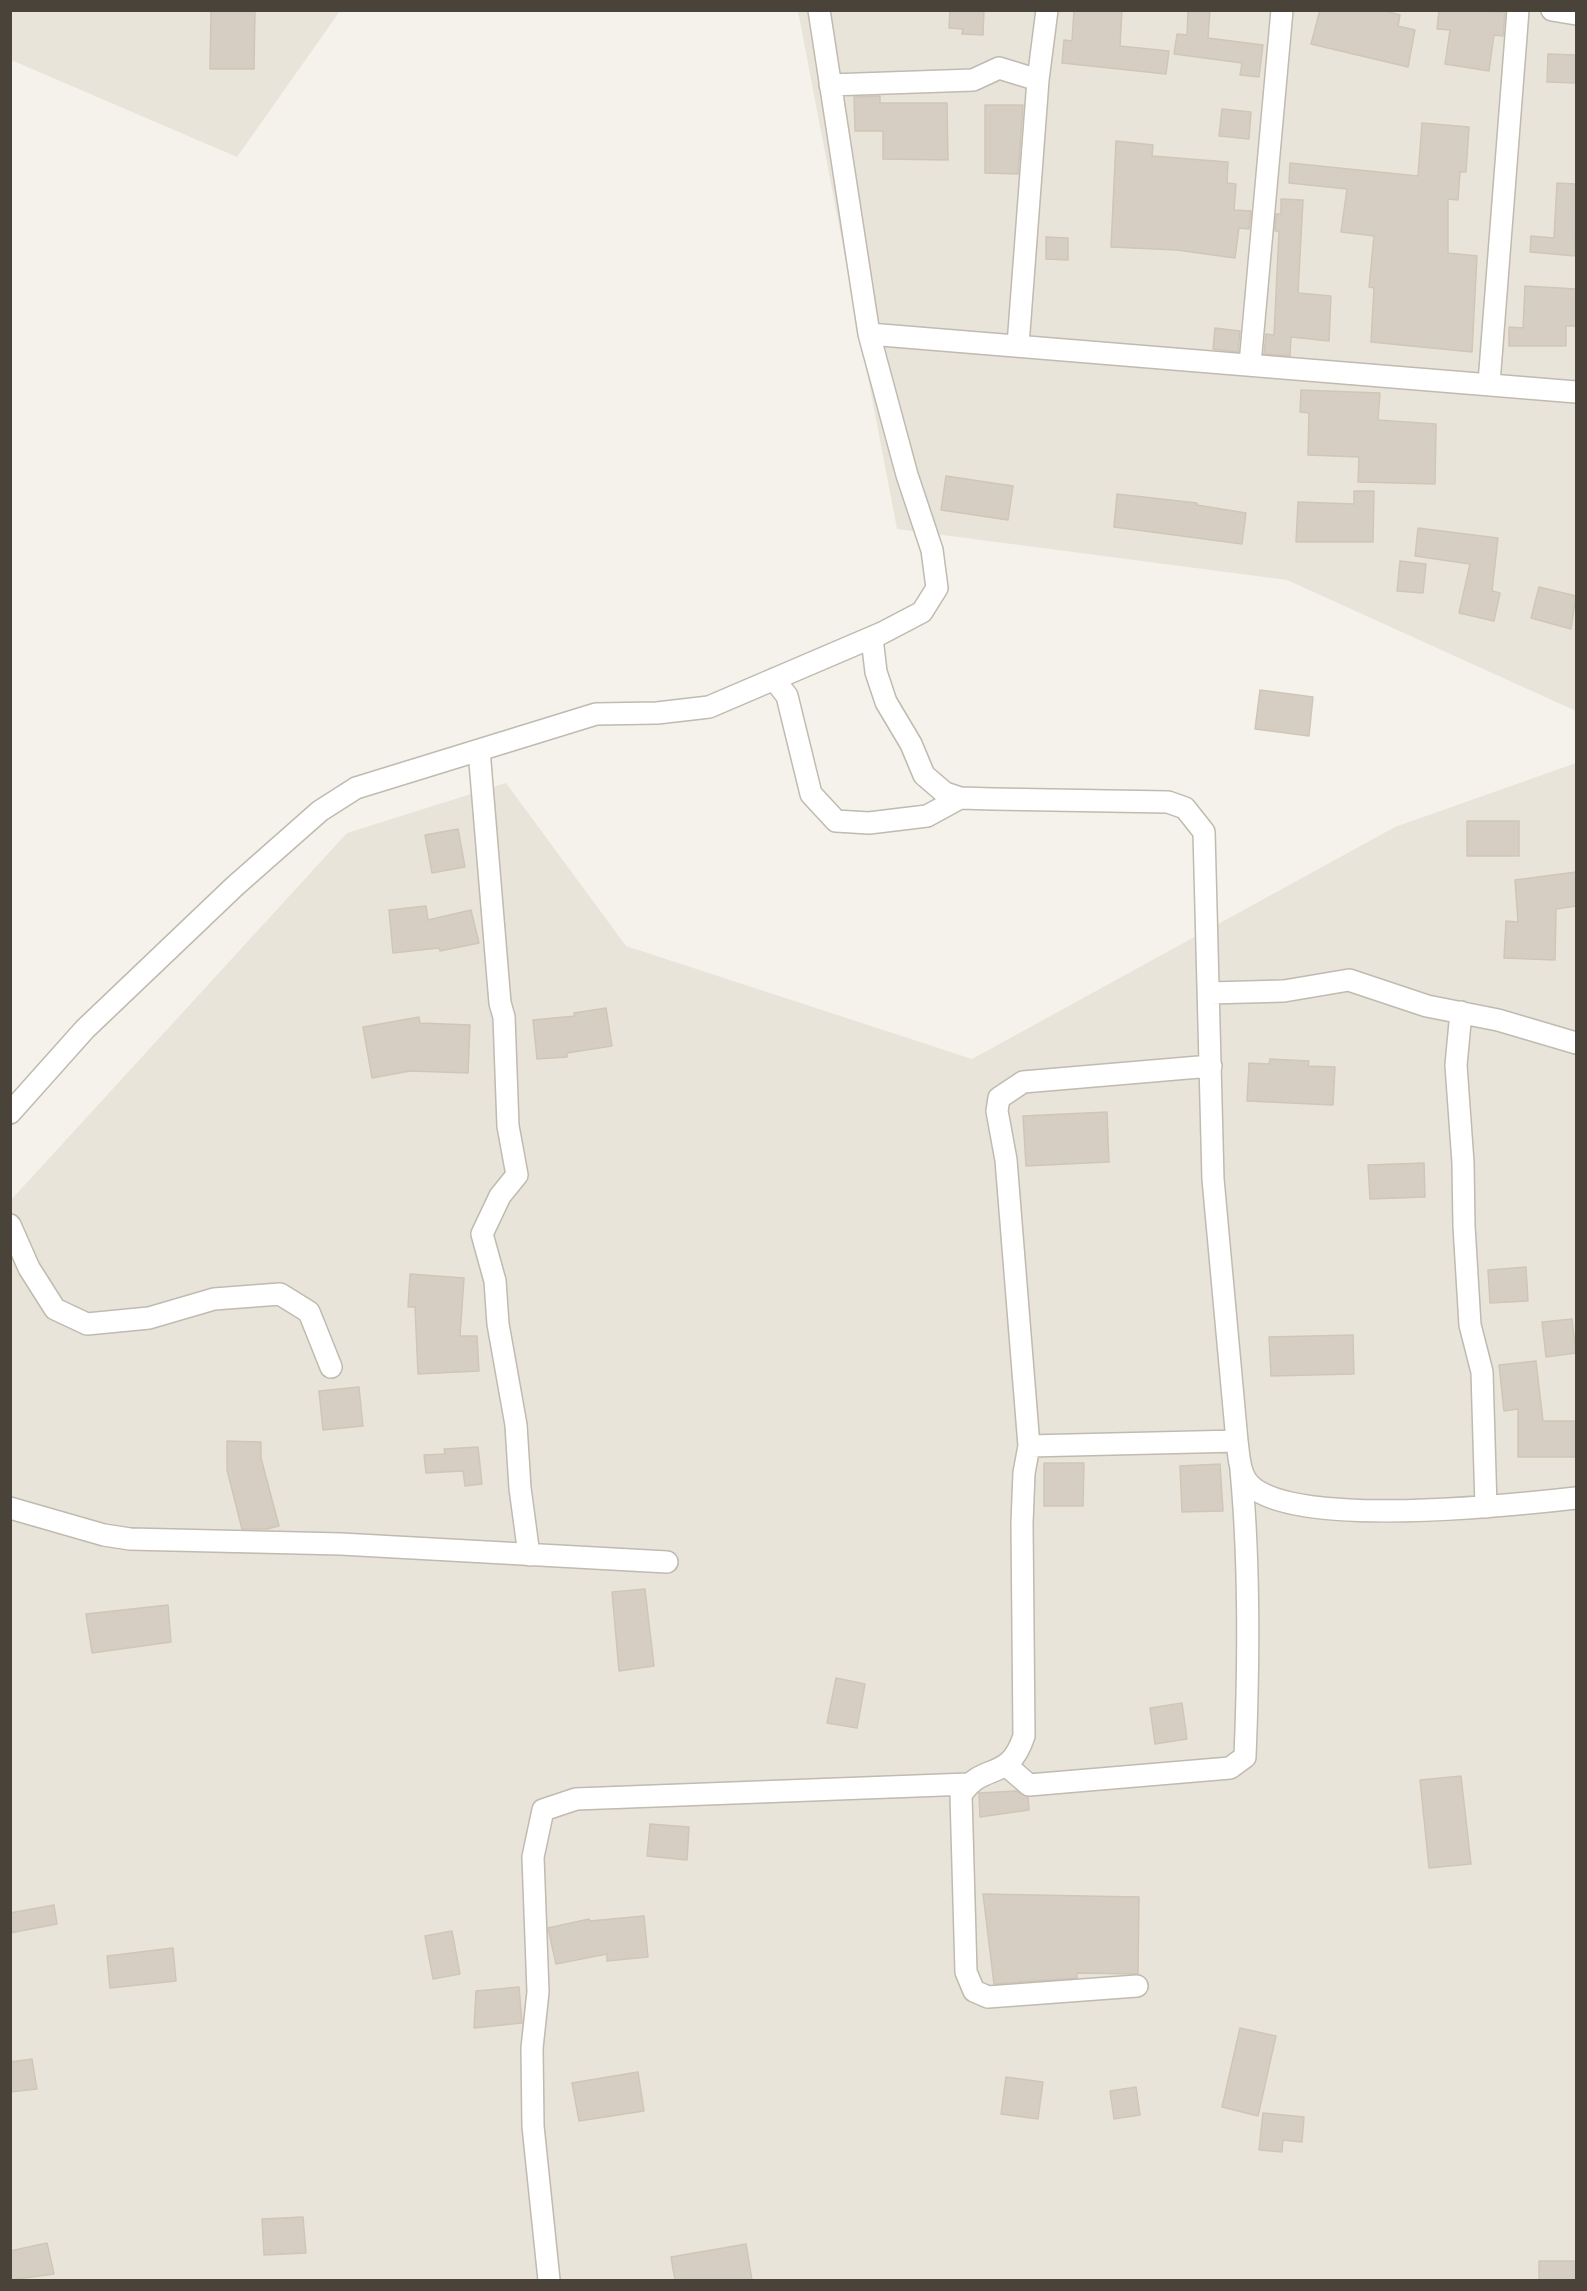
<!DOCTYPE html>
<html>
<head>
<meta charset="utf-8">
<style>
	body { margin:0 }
	#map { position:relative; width:1587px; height:2291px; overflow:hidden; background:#f5f2ec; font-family:Ubuntu,sans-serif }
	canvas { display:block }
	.frame { position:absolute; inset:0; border:12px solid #49433a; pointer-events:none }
</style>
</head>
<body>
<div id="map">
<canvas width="1587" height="2291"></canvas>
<div class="frame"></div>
</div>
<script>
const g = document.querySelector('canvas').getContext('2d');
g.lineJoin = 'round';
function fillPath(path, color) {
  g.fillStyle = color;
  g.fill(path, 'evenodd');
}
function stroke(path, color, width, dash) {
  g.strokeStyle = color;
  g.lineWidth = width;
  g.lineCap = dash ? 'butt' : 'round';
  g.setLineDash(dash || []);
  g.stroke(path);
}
fillPath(new Path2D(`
	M11,11H340L237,157L11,60Z
	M798,11H1576V711L1287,580L897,529Z
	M1576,763V2280H11L10,1201L347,833L506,783L626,946L972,1059L1395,827Z`), '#e9e4da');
const building = new Path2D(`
	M211,10H255L254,69H210Z
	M950,10H984L983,35L962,34L963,29L949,28Z
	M1074,10H1122L1120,46L1169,51L1166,74L1062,63L1064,40L1072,41Z
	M1188,10H1210L1208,38L1263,45L1259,77L1240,75L1242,63L1174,54L1177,34L1187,35Z
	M1320,10H1381L1400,15L1398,26L1415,30L1408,67L1311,44Z
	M1439,10L1505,12L1503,36L1494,35L1489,71L1445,64L1450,30L1437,29Z
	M1548,54L1576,55V83L1547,82Z
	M880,96V103H947L948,160L883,159V131H855L854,97Z
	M985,105H1023L1018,174L985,173Z
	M1222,109L1251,112L1249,139L1219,136Z
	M1422,123L1469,127L1466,172H1460L1458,200L1448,199V253L1477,256L1472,352L1371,342L1374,288L1369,287L1374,236L1341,232L1347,189L1289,183L1290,163L1418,176Z
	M1116,141L1153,145L1152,156L1228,162L1227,183L1236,184L1234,210L1251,211L1249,229L1239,228L1235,258L1177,250L1111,247Z
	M1557,183L1576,184L1575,256L1530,252L1531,236L1554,238Z
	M1281,199L1303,200L1298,293L1331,296L1329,341L1291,337L1290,356L1264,354L1266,334L1274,335L1279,231H1275L1276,214H1281Z
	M1046,237L1068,238V260L1046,259Z
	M1525,286L1576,289V326H1566V346H1509V327L1523,328Z
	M1215,328L1240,331L1238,352L1213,349Z
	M1301,390L1380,393L1378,420L1436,424L1435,484L1358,482L1359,457L1308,455L1309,413L1300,412Z
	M946,476L1013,486L1008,520L941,510Z
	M1354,491H1374L1373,542H1296L1298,502L1354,504Z
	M1117,494L1197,503V505L1246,513L1242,544L1114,527Z
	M1418,528L1498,538L1492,591L1500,593L1494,621L1459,613L1470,564L1415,556Z
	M1400,561L1426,564L1423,593L1397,591Z
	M1539,587L1576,596L1571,629L1531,618Z
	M1260,690L1313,697L1309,736L1255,729Z
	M1467,821H1519V856H1467Z
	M458,829L465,867L432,873L425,835Z
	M1576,872V906L1556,909L1555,960L1504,958L1506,921L1518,922L1515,880Z
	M426,906L428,920L471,910L479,943L440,951L439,948L393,953L389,910Z
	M606,1008L612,1046L567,1053V1057L537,1059L533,1020L575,1016L574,1013Z
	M419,1017L420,1023L470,1025L468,1073L410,1071L372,1078L363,1027Z
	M1270,1059L1309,1061L1308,1066L1335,1067L1333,1105L1247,1101L1249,1063L1269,1064Z
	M1107,1112L1109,1162L1026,1166L1023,1116Z
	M1424,1163L1425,1197L1370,1199L1368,1165Z
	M1526,1267L1528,1301L1490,1303L1488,1270Z
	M410,1274L464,1278L460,1336H477L479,1371L418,1374L415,1307H408Z
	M1572,1319L1576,1353L1546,1357L1542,1322Z
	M1353,1335L1354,1374L1271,1376L1269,1337Z
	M1536,1361L1543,1421H1576V1457H1518V1409L1504,1411L1499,1365Z
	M359,1387L363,1426L323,1430L319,1391Z
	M227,1441L261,1442V1458L279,1526L267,1529H242L227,1470Z
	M478,1447L482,1484L465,1486L463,1471L426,1473L424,1455L445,1454L444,1449Z
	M1044,1463H1084L1083,1506H1044Z
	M1220,1464L1223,1511L1182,1512L1180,1466Z
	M645,1589L654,1666L619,1671L612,1592Z
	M168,1605L171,1642L92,1653L86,1614Z
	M836,1678L865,1684L857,1728L827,1723Z
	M1182,1703L1187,1739L1155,1744L1150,1708Z
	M1461,1776L1471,1864L1429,1868L1420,1780Z
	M1016,1791L1028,1797L1029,1810L980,1817L979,1793Z
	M650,1824L689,1827L687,1860L647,1856Z
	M983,1894L1139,1897L1138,1974L1077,1973V1978L994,1984Z
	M54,1905L57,1924L10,1933V1913Z
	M644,1916L648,1957L607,1961V1954L556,1964L548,1928L589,1919L590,1921Z
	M452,1931L460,1974L433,1979L425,1936Z
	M173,1948L176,1981L110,1988L107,1956Z
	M519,1987L522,2023L474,2028L476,1991Z
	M1240,2028L1276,2036L1258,2116L1222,2107Z
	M32,2059L37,2089L10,2092V2062Z
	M638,2072L644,2111L579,2121L572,2083Z
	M1006,2077L1043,2082L1038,2119L1001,2114Z
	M1136,2087L1140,2115L1114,2119L1110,2091Z
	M1263,2113L1304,2117L1302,2142L1283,2140L1282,2152L1259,2150Z
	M303,2217L306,2253L264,2255L262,2219Z
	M47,2243L54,2274L10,2280V2251Z
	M746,2244L752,2280H675L671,2257Z
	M1539,2261H1576V2280H1539Z`);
fillPath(building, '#d6cec2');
stroke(building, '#d0c6b5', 1.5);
const minor = new Path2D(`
	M1552,10L1576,14
	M830,85L973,80L999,68L1038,80
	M869,334L1576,392
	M1018,345L1038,80L1047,10
	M1250,364L1282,10
	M1489,383L1518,10
	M872,638L876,672L886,702L911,744L924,775L945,793L960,798L993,799L1168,802L1185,808L1204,832L1213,1179L1237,1441C1239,1455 1239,1474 1250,1485C1294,1529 1514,1505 1576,1498
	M774,679L787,696L811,794L836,821L869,823L927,816L960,798
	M479,750L500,1003L504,1017L508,1126L517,1175L500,1196L482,1234L495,1281L498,1324L516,1425L520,1488L529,1555
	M1210,993L1284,991L1349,980L1427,1006L1498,1020L1576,1043
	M1461,1012L1456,1065L1463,1163L1464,1226L1470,1325L1482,1372L1486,1507
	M10,1113L85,1029L235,886L320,811L356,788L596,714L657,713L709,707L882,633L922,612L937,588L932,550L907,475L869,334L819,10
	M10,1225L29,1268L55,1309L87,1324L149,1318L214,1299L280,1294L309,1312L331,1367
	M1029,1446L1006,1160L997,1111L999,1098L1023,1082L1211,1066
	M10,1508L104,1535L130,1539L341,1544L667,1562
	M1007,1766L1029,1785L1230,1768L1245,1757C1249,1661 1250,1566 1241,1470
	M1137,1986L988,1997L974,1991L966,1972L961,1795C984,1760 1008,1784 1024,1736L1022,1523L1024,1473L1029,1446L1237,1441
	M549,2280L533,2126L532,2048L538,1992L533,1857L543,1810L576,1799L968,1784`);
stroke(minor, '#c0baaf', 24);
stroke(minor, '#fff', 21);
</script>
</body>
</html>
